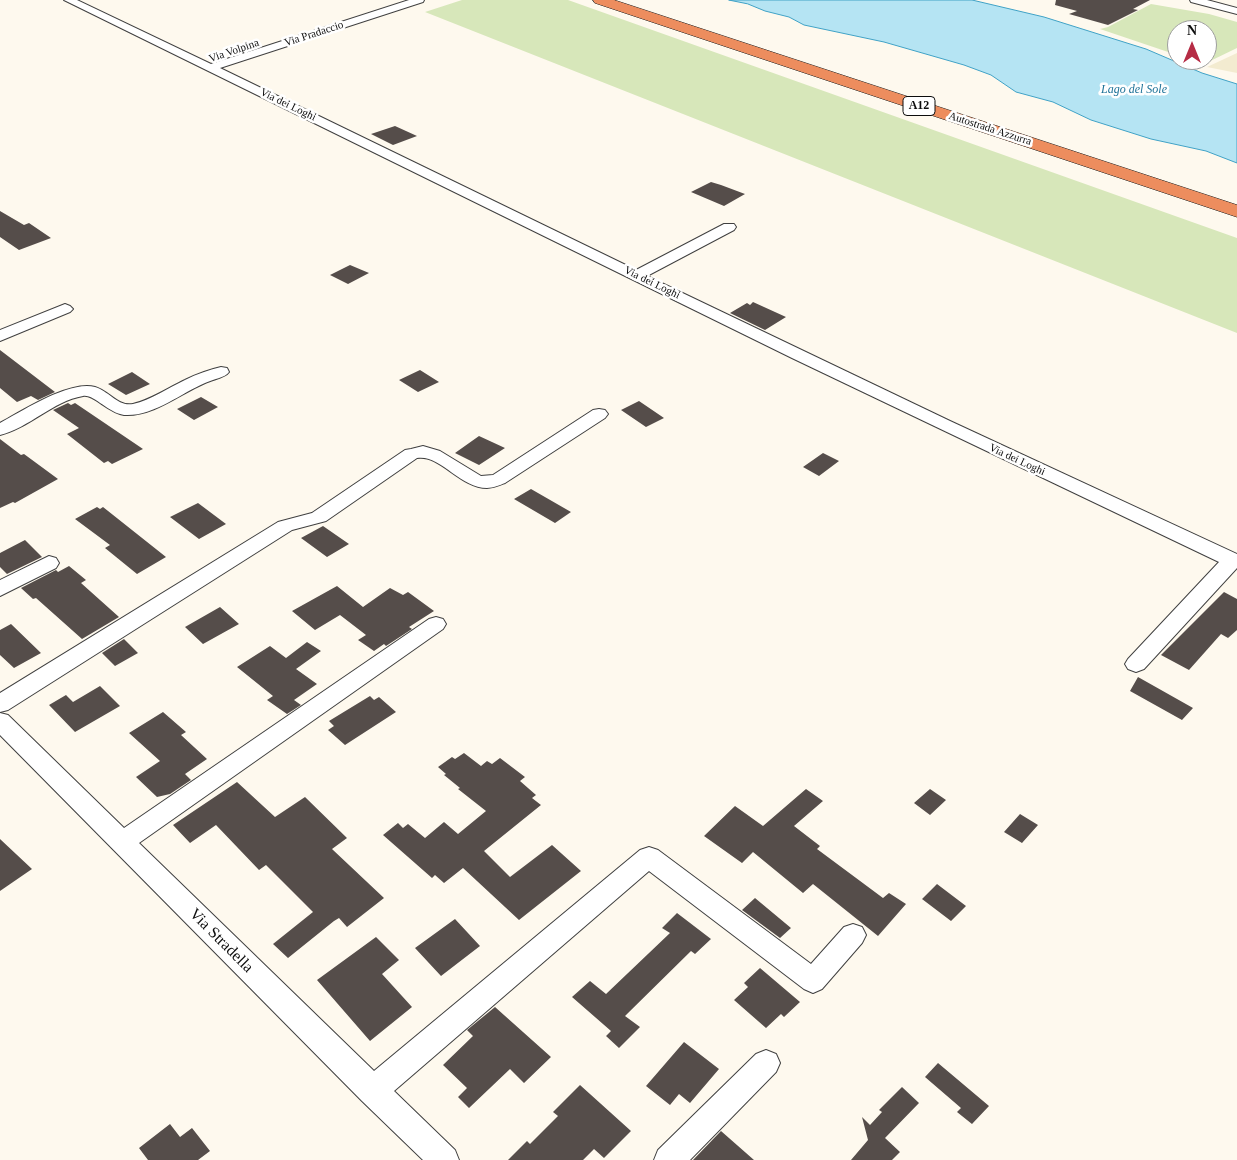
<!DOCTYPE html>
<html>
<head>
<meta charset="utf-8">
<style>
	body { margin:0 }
	#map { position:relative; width:1237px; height:1160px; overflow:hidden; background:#fef9ee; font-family:"Times New Roman",serif }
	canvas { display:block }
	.north { position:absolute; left:1167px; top:20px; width:50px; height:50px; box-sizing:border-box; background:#fff; border:1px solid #9e9e9e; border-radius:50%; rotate:0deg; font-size:14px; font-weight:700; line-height:20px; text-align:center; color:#0d0d0d }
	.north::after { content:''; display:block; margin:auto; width:18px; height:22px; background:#b62c45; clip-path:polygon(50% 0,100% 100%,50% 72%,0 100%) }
</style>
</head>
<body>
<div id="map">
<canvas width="1237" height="1160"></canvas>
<div class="north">N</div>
</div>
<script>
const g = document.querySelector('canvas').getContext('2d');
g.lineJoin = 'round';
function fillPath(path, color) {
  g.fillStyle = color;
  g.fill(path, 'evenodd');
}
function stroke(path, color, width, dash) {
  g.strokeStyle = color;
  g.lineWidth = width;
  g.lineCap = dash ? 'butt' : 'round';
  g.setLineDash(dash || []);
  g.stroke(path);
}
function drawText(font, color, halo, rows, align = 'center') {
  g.font = font + ' "Times New Roman",serif';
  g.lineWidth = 5;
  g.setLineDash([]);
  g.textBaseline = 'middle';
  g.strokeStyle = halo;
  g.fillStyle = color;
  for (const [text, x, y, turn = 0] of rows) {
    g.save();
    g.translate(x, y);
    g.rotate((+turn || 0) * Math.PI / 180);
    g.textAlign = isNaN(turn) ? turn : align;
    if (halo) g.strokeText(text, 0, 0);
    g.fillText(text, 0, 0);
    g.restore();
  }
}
fillPath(new Path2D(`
	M1237,53V73L1207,67Z`), '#f3ebd0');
fillPath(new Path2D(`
	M462,0H568L1237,238V333L425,12Z
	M1151,4L1209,14L1237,22V48L1204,64H1198L1187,60H1207V30H1177V55L1100,29L1108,27Z`), '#d7e7ba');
const water = new Path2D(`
	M729,0H972L1044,17L1146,49L1202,73L1237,84V163L1206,151L1151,139L1091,120L1053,102L1016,92L991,75L964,65L884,42L804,25L789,17L765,11L748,4Z`);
fillPath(water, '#b5e4f3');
stroke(water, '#40a2c6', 1);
fillPath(new Path2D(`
	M1056,0H1150L1133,9L1138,10L1108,25L1069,14L1077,11L1055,5Z
	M395,126L417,136L393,145L371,134Z
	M711,182L721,185L745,194L724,206L691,192Z
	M0,211L24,225L29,223L51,238L19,250L0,237Z
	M350,265L369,273L348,284L330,275Z
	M753,302L786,317L765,330L730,313L747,303L750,305Z
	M0,350L55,392L38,400L31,396L17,402L0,388Z
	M420,370L439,382L418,392L399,380Z
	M132,372L150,384L126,395L108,384Z
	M201,397L218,407L194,420L177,409Z
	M639,401L664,418L646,427L621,410Z
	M68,403L71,405L75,403L143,449L112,464L108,461L104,463L67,434L79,428L53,410Z
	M479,436L505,448L479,465L455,453Z
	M0,439L21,455L24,454L58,479L15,503L13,502L0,508Z
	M823,453L839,461L819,476L803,467Z
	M531,489L571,512L555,523L514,499Z
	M198,503L226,524L199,539L170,517Z
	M97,507L100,509L103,507L166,557L137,574L105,548L110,545L75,519Z
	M323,526L349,544L327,557L301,538Z
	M25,540L42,557L7,574L0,567V553Z
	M69,566L86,580L81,583L119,617L82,639L36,598L33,599L21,588L56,570L58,572Z
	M337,586L363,607L390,588L403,595L408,592L434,611L409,627L412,629L386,646L384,644L374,651L358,640L366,635L340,615L315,630L292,611Z
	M1224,592L1237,599V630L1228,638L1221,634L1189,670L1161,655Z
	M220,607L239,624L203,644L185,627Z
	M11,624L41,653L14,668L0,655V630Z
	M124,639L138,653L115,666L102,653Z
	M307,642L321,651L296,669L317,684L294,700L301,705L287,714L267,700L273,696L237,667L270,646L286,658Z
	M1138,677L1193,708L1182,720L1130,691Z
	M100,686L120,706L75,732L49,705L66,695L73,702Z
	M370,696L374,700L379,697L396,712L345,745L328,730L334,726L329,721Z
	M163,712L186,732L181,735L207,759L185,774L191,780L170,794L157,797L136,777L160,761L129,733Z
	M464,753L481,766L487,761L492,764L500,758L525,777L520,781L536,795L532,798L541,805L484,851L510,877L552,845L581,871L519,920L463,868L444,883L435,875L432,878L383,835L398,823L403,828L408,824L425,838L444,822L458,834L486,811L458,789L460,788L444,775L446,774L438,767L452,757L455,759Z
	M237,782L275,817L305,797L347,838L332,849L384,898L347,927L339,918L334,921L288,958L273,944L313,912L266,865L259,870L216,825L190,843L173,825Z
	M806,789L823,801L794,826L820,846L817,849L883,898L889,893L906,904L878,936L813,884L803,893L753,852L742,863L704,836L735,806L763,826Z
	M930,789L946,800L930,815L914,803Z
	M1020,814L1038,825L1022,843L1004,832Z
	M0,839L32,869L0,891Z
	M937,884L966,906L951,921L922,899Z
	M755,898L791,928L780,938L742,910Z
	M677,913L711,939L695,954L691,951L625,1016L640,1027L619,1048L606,1036L611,1031L572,997L590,981L606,994L670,933L662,928Z
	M455,919L480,946L441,976L415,948Z
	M376,937L399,960L382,974L412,1007L370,1041L317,980Z
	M760,968L800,1002L784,1017L781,1014L766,1028L734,1000L748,987L744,983Z
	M495,1007L551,1057L524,1083L510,1069L469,1108L458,1097L467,1088L443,1065L473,1036L467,1030Z
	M684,1042L719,1069L690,1103L679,1094L670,1105L646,1086Z
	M938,1063L989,1106L972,1124L957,1112L961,1108L925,1077Z
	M580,1085L631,1131L604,1158L594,1149L583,1160H508L527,1141L530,1144L558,1116L553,1112Z
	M902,1087L919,1103L885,1138L900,1152L892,1160H851L868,1140L862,1117L870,1125L882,1112L879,1110Z
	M170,1124L180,1137L192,1128L210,1151L198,1160H148L139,1148Z
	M721,1131L754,1160H693Z`), '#554d4a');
const minor = new Path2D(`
	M64,0H77L211,64L409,0H424L423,2L220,68L636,270L724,224H734L736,227L734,230L647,276L950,421L1237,554V568L1144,669L1136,672L1128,669L1125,664L1128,659L1219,562L792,358Z
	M1190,0H1207L1237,8V14L1191,2Z
	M65,304L70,306L73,309L70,312L0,341V330Z
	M221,367L227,368L229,372C225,378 213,379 205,383C181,393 153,417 124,415C108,413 94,394 83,396C53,401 29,428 0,435V423C22,411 70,380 95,387C109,391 118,407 133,404C151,400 168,388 185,380C197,374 208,370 221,367Z
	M599,409L605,410L608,414L605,418L505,483C500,485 493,488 487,488C460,488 440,454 417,458L326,521L292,530L8,710L0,712V693L278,522L312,513L405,450L411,449L423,446L440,451L481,476L493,475L593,410Z
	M49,556L56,558L59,563L56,568L0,596V580Z
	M436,617L443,619L446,624L443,629L139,843L374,1071L640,850L649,847L658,850L811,964L844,927L853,924L862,927L866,935L862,943L822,989L813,993L804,989L649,871L394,1091L455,1150L459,1160H423L362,1101L0,735V713L8,715L124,828L429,619Z
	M766,1050L776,1054L780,1063L776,1072L690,1160H654L658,1150L756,1054Z`);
const highway = new Path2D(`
	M593,0H614L1237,205V217L595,3Z`);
stroke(minor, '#404040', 2);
stroke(highway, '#1e1e1e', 1);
fillPath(minor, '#fff');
fillPath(highway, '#ed8d5e');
drawText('11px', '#0d0d0d', '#fff', [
	["Via Pradaccio",314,34,-18],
	["Via Volpina",234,51,-19],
	["Via dei Loghi",288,105,26],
	["Autostrada Azzurra",990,129,18],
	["Via dei Loghi",652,283,26],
	["Via dei Loghi",1017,460,25]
]);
drawText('italic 12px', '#1d7298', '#fff', [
	["Lago del Sole",1134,90]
]);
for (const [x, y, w] of [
	[919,106,32]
]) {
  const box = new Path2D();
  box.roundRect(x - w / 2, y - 9.5, w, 19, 4);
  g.fillStyle = '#fff';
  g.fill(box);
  stroke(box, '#0d0d0d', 1);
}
drawText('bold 12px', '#0d0d0d', null, [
	["A12",919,106]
]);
drawText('16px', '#0d0d0d', '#fff', [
	["Via Stradella",221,941,45]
]);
</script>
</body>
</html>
